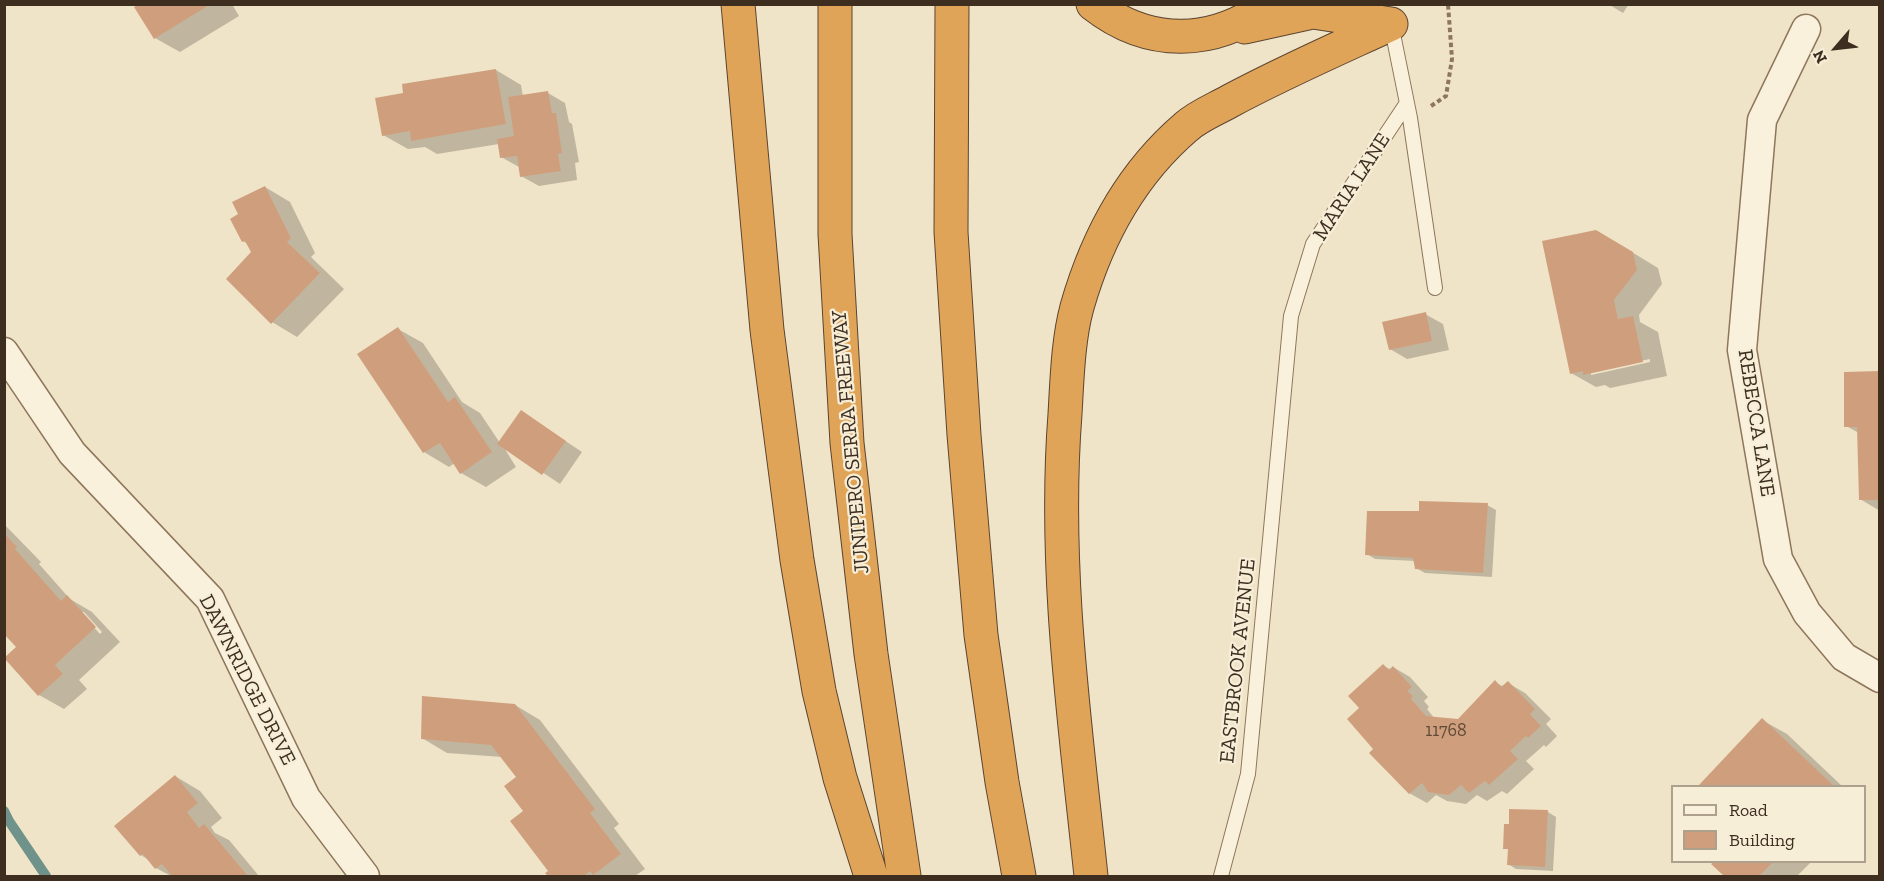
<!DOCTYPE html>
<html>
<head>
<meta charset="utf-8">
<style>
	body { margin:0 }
	#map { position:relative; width:1884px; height:881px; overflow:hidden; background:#f0e4c8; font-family:"Zilla Slab",serif }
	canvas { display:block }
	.frame { position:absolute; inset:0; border:6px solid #3d2e20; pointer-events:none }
	.legend { position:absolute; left:1671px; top:785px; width:195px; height:78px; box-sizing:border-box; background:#f7eed8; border:2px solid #ada18e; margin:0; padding:8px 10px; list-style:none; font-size:18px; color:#3d2e20 }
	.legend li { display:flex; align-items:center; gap:12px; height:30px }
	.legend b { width:30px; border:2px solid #ada18e }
	.north { position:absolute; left:1806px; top:18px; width:60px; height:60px; -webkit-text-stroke:4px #f7eed8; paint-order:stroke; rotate:242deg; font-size:16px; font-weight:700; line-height:24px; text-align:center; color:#3d2e20 }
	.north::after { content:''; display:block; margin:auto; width:21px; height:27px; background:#3d2e20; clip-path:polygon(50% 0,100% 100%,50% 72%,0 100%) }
</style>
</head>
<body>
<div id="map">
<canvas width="1884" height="881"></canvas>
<div class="frame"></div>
<ul class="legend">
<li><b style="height:8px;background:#faf1dc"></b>Road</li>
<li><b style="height:16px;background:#cf9f7d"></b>Building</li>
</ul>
<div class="north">N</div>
</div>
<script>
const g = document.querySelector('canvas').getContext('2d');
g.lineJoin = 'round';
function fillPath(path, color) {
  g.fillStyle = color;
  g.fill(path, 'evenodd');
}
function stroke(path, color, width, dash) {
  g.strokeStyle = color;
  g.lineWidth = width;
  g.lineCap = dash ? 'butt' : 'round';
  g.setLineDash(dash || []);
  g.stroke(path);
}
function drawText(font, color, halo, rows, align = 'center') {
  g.font = font + ' "Zilla Slab",serif';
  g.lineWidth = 4.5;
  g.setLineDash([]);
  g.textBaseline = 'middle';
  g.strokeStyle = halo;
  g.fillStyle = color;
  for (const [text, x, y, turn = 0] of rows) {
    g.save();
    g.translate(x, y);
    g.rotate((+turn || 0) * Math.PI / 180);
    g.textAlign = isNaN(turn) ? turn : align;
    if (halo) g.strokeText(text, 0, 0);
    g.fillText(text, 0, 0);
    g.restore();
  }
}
fillPath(new Path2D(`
	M142,4H232L239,16L180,52L155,38Z
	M1608,4H1629L1623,13Z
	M496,70L521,85L523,97L548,93L565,103L569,122L572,124L579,162L575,163L577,180L539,186L521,176L519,167L501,157L499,144L437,154L425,147L408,149L383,135L405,94Z
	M265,187L290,202L315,253L311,257L344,289L297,337L272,322L253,253L249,245L243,241L240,215Z
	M1622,246L1658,268L1662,284L1639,315L1640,322L1658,332L1667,376L1610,388L1605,385L1596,387L1571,373ZM1650,359V362L1591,375V371Z
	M1425,314L1443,324L1449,350L1407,359L1390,349Z
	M398,329L423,343L462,402L480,413L500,443L522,412L582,452L560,484L503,446L516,467L486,487L461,473L455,463L449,467L424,452Z
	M1880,373V511L1860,499L1859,433L1846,426Z
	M1487,505L1496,510L1492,577L1425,573L1416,568L1415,561L1375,559L1367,554L1420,513Z
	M4,524L41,562L39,564L70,599L92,612L120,642L79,680L87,689L64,709L39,695L18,647L4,632ZM80,612H84L102,632L100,634Z
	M1383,666L1390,669L1393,667L1410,677L1428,697L1424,701L1429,707L1427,709L1435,719L1459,721L1495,682L1504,687L1508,683L1525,693L1551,719L1546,724L1557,736L1546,747L1544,745L1526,761L1534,769L1507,794L1502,791L1487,801L1477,795L1466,804L1447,801L1436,795L1427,803L1409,793L1375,749L1361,708Z
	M515,705L540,720L619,824L614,828L645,869L635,876H549L547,873L550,872L525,811L518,778L502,757L447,753L422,738Z
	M1762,720L1787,734L1842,786H1704L1701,785Z
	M175,776L200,791L222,818L211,827L215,833L229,840L259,876H171L156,868L150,861L141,855Z
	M1548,812L1556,817L1553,871L1516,869L1508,864L1509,850L1505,848Z
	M1716,862H1811L1797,876H1726L1713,864Z`), '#0003');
stroke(new Path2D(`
	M4,811L9,821L46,876`), '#6f938a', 10);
fillPath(new Path2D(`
	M139,4H211L154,39L134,7Z
	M496,69L506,124L411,141L410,131L382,136L375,98L403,93L402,84Z
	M548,91L552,113H556L562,153L558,154L561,171L520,177L517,156L500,158L497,139L514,136L508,97Z
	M265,186L291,238L287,242L320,273L271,324L226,279L251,252L245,241L242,242L230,219L238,214L232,202Z
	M1596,230L1633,252L1637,270L1614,300L1618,319L1633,316L1643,362L1583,375V371L1570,374L1542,241Z
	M1426,312L1432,341L1389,350L1382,322Z
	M398,327L448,402L455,397L492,452L460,474L440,443L423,453L357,354Z
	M1880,371V500H1859L1857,427H1844V372Z
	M521,410L566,441L542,475L497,444Z
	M1419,501L1488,503L1483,573L1415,569L1413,558L1365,555L1367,511H1419Z
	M4,533L17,547L15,549L61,601L67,595L96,627L55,665L63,674L38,696L4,658L16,647L4,634Z
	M1383,664L1389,670L1393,666L1412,687L1407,691L1413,696L1411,699L1426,716L1458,719L1495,680L1501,687L1508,681L1535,709L1530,714L1541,726L1528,738L1526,736L1510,751L1518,759L1489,785L1485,781L1469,793L1461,785L1449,795L1428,792L1422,783L1409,794L1369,753L1373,749L1347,719L1359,708L1348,696Z
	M422,696L515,704L595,809L590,813L621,854L593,875L590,871L584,876H548L545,873L548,871L510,821L523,811L504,786L516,777L491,745L421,739Z
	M1762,718L1834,786H1701L1699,785Z
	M175,775L198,803L187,812L199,828L204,824L248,876H172L162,864L155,869L143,854L140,856L114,826Z
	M1509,809L1548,810L1545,867L1507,865L1508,849H1503L1504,824H1509Z
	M1714,862H1773L1759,876H1724L1711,864Z`), '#cf9f7d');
const lane = new Path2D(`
	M1391,24L1410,118L1435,288
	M1221,876L1248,774L1291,316L1313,244L1407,103`);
const street = new Path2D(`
	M1806,29L1762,120L1742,350L1778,559L1807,613L1844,657L1880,678
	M4,352L72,453L210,599L306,798L365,876`);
const highway = new Path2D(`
	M738,4L767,330L797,560L819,691L840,778L871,876
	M835,4V234L847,443L871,654L904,876
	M952,4L951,232L964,435L981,635L1002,782L1019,876
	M1093,4C1149,48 1214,46 1270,4
	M1245,27L1313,12L1391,24
	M1091,876C1075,723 1053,569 1065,414C1067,380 1068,340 1077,307C1097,237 1130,175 1186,127C1198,116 1216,109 1230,101C1282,73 1337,49 1391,24`);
stroke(lane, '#8d765c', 16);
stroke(street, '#8d765c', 31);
stroke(highway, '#5b4430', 35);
stroke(new Path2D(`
	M1431,106L1446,96L1452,59L1448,4`), '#8d765c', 4, [4.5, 3]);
stroke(lane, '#faf1dc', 14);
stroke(street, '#faf1dc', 28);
stroke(highway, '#e0a458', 33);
drawText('18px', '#624a37', null, [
	["11768",1446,731]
]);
drawText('21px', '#3d2e20', '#f7eed8', [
	["MARIA LANE",1352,187,-57],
	["REBECCA LANE",1756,423,81],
	["JUNIPERO SERRA FREEWAY",851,442,-95],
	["EASTBROOK AVENUE",1238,661,-84],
	["DAWNRIDGE DRIVE",247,680,63]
]);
</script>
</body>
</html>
